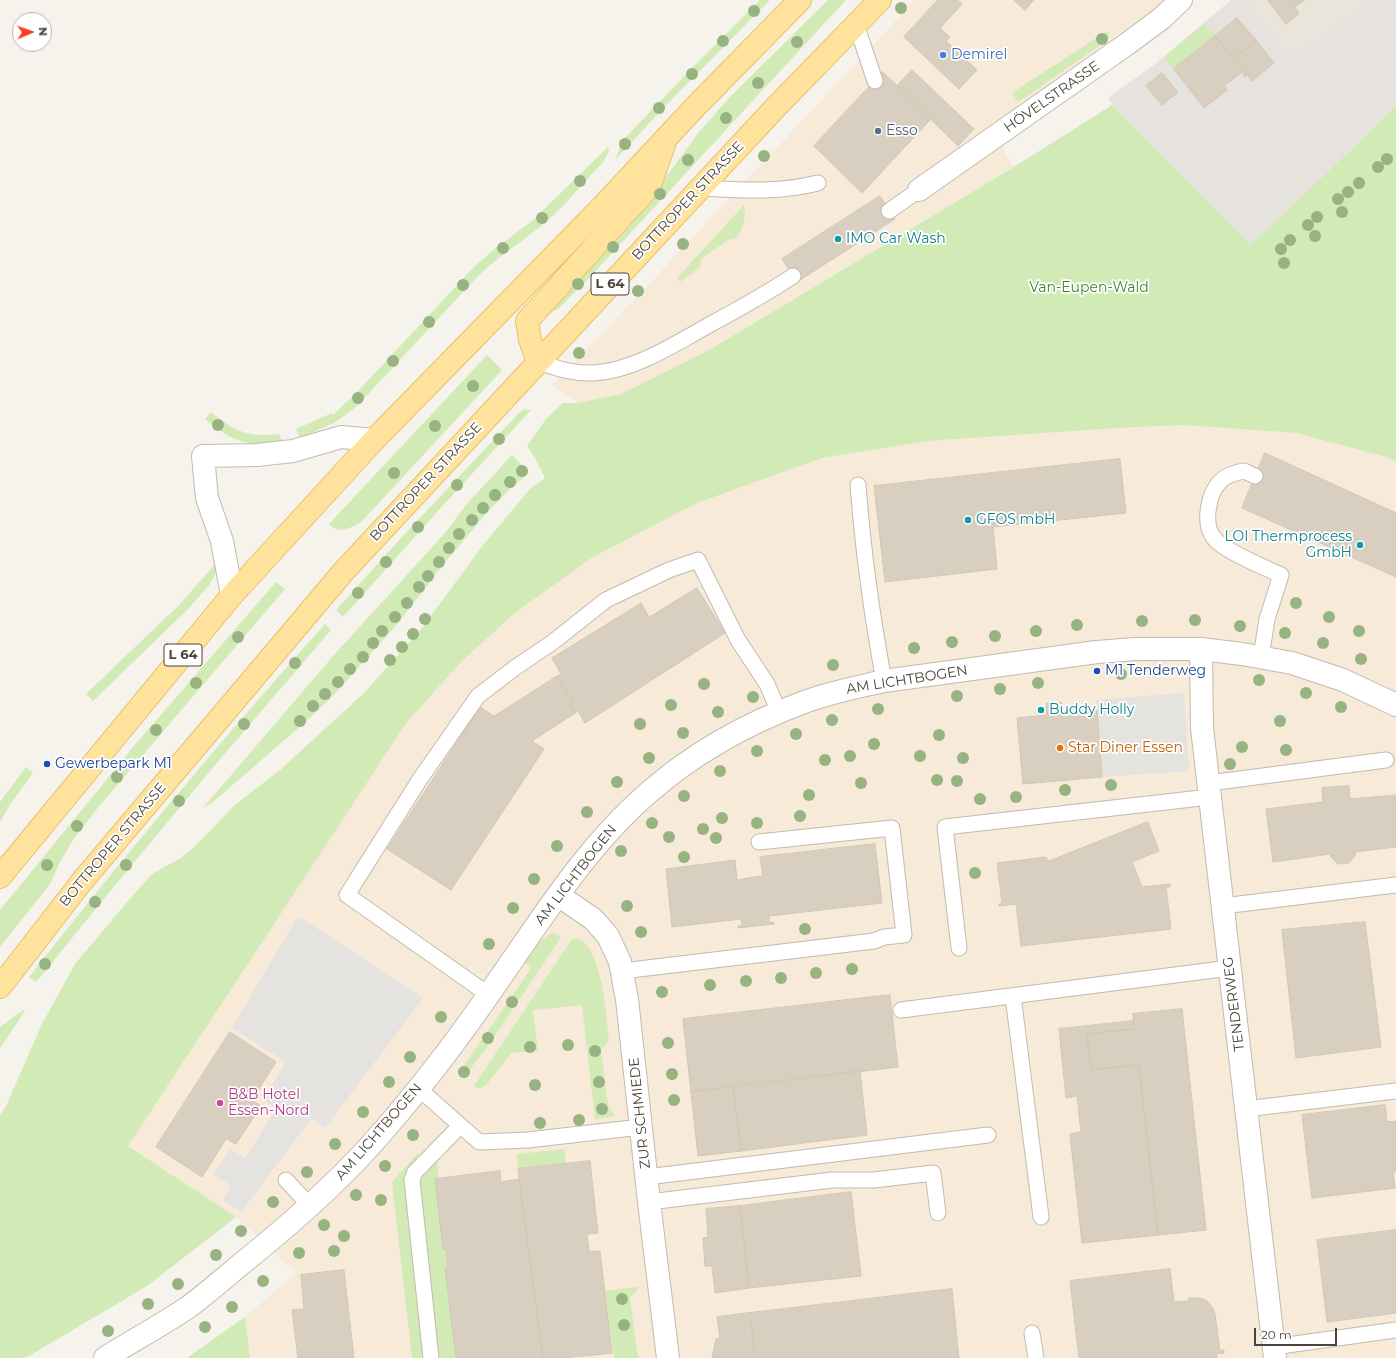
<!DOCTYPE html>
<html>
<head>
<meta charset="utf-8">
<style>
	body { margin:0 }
	#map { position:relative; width:1396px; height:1358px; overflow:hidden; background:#f6f3ec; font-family:Montserrat,sans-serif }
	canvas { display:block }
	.north { position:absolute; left:12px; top:12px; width:40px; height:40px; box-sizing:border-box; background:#fff; border:1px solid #b7b4b0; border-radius:50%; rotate:88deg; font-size:11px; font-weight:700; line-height:16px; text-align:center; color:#4b4439 }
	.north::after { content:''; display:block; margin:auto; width:14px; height:18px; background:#fc3f1d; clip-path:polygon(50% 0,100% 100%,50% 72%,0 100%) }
	.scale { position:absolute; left:1254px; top:1328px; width:83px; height:18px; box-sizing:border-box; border:2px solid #4b4439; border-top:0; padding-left:5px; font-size:12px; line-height:14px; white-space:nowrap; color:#4b4439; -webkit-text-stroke:3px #fff; paint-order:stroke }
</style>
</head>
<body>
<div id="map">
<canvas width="1396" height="1358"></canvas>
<div class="north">N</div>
<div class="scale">20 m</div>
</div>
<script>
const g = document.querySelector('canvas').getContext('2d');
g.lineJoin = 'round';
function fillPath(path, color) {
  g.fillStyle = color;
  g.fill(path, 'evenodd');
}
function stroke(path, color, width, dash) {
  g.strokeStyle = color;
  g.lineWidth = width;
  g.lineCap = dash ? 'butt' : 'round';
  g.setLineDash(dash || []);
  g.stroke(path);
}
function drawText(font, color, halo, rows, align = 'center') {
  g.font = font + ' Montserrat,sans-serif';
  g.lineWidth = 3.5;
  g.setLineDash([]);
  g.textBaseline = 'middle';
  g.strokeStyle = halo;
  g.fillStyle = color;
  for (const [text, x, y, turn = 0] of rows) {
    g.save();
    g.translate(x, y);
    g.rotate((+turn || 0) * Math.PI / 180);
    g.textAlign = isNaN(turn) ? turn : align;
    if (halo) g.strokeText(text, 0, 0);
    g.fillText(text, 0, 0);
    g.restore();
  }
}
fillPath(new Path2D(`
	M1248,0H1368L1302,49H1284Z`), '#eae5da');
fillPath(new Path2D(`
	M914,0H1166L1156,8L1108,41L992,132L1014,167L711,349L621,394L577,403L552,385L636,298L889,28Z
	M1183,425L1296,433L1386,457L1396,462V1358H250L245,1317L296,1273L236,1217L128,1146L407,722L462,661L516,612L593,557L697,503L822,458L927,441L1118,428Z`), '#f7ead8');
fillPath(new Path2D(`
	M1231,0H1248L1284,49H1302L1368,0H1396V105L1313,186L1250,245L1112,105L1108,98L1154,65Z`), '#e6e2dd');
fillPath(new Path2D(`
	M760,0H770L670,101L615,160L624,139L691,69Z
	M828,0H846L588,279L558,309L553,311L551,310L660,185L699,132L730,97Z
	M1204,24L1215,36L1174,69L1167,62L1165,56Z
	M1104,32H1109L1108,40L1018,102L1012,93L1104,33Z
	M1112,105L1250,245L1313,186L1396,105V462L1386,457L1296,433L1183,425L1118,428L927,441L822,458L697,503L593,557L516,612L462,661L407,722L128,1146L236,1217L147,1286L29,1356L23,1358H0V1115L6,1106L41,1026L75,964L128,901L152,874L181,858L195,846L236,804L280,770L364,693L422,628L483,545L530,489L545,478L535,458L527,446L546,419L563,403H577L621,394L711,349L1014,167Z
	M608,147L609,151L604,161C583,183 564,207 541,226C520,243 498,257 478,276L356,407L334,423L300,438L296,429L332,413L333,415L359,390L475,266L497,247L532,221Z
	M744,205C746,219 744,229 735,239L728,240L701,259L700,267L680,282L677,278Z
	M487,355L502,370L364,519C354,527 339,536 329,524Z
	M524,409L531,410L447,501L343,617L336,610L402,537L519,413Z
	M211,412C234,431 249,438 279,434L283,443C245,445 235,444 205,419Z
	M512,455L529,473L507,492L484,516L447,560L399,622L334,695L303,724L213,802L203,808L334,655L445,533L466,505Z
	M217,562L216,573L210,584L188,609L93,701L86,694L179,605Z
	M276,582L285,589L100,805L73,840L60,862L50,884L0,947V910L134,746Z
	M325,624L331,630L210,771L112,889L37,981L36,982L29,977C124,856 223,738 325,624Z
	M26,767L33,773L11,803L0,822V802Z
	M553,932L561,937L554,948L488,1046L464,1077L459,1073L530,970V967L525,963L538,943Z
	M576,938C602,943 607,1019 609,1041L601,1050L608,1106L615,1116L595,1119L582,1005L533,1010L538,1050L511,1053L487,1084C483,1088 479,1090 474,1086L572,939Z
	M23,1010L25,1011L0,1048V1027Z
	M564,1149L566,1163L518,1169L517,1154Z
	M418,1153L419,1154C411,1164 406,1172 404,1184L424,1358H412L392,1182Z
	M437,1162L439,1178L456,1358H439L420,1183C421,1174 429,1164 437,1162Z
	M638,1287V1290L630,1297L637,1351L639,1358H614L605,1291Z
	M245,1317L250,1358H187Z`), '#d2eab5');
fillPath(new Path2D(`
	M1184,693L1189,771L1102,777L1096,700Z
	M298,916L423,998L325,1128L311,1119L241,1212L223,1200L231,1186L213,1174L231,1149L245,1158L276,1109L263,1099L286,1062L232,1028Z`), '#e5e3e0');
const building = new Path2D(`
	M938,0H957L962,4L940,28L950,37L946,41L977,70L959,89L904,37Z
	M1014,0H1034L1025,10Z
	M1268,0H1305L1295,7L1299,14L1286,24Z
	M1237,18L1256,40L1234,58L1215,36Z
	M1215,36L1246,75L1245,77L1242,72L1224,86L1227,90L1204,108L1174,69Z
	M1256,40L1274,63L1252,81L1234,58Z
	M912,70L974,129L958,146L897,86Z
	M883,72L931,119L862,193L814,146Z
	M1162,73L1178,92L1162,105L1146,86Z
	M880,196L895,219L797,282L782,259Z
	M1265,453L1396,513V577L1242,508Z
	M1120,459L1126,513L993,527L997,569L885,582L874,486Z
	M697,588L725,633L585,723L578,711L575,713L569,704L573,701L556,677L561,674L552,658L641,603L649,617Z
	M556,677L573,701L569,704L575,713L532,741L544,749L451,890L387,849L480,707L494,716Z
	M1062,703L1063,713L1097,710L1102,777L1023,784L1017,718L1047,715L1046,704Z
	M1349,786L1350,799L1396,795V847L1355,852L1356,854L1349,863L1338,864L1331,857L1330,854L1273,862L1266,809L1323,802L1322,788Z
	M1148,822L1159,851L1132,862L1142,887L1170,884V887H1166L1171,929L1021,946L1016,904L999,906V904L1002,903L997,863L1046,857L1048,861Z
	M875,844L882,903L769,916L770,923L774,922V924L738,928V926H742L741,919L672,927L666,869L735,860L737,880L748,878L763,876L760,857Z
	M1365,922L1381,1047L1296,1058L1282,930Z
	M890,995L898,1067L691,1092L683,1019Z
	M1182,1009L1206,1230L1158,1235L1139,1065L1091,1070L1087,1034L1134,1029L1133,1014Z
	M1133,1021L1134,1029L1087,1034L1091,1070L1139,1065L1158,1235L1082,1243L1070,1134L1081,1132L1077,1096L1066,1098L1059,1029Z
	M230,1032L276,1062L252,1100L261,1106L236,1144L226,1139L202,1177L156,1147Z
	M860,1071L867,1135L741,1151L733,1086Z
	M733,1086L741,1151L698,1156L691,1092Z
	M1385,1105L1387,1122L1396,1121V1172H1393L1395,1188L1312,1198L1302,1115Z
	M590,1161L598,1233L587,1234L589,1252L600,1251L612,1353L564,1358H543L518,1169Z
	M500,1171L501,1182L519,1179L543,1358H456L445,1268H448L446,1249H443L435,1179Z
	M851,1192L861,1276L749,1288L740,1206Z
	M740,1206L749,1288L715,1293L712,1266H705L703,1238L708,1237L706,1209Z
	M1396,1230V1313L1327,1322L1317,1240Z
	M1170,1269L1174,1302L1189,1301V1298H1200L1207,1301L1213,1308L1215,1314L1220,1351L1224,1350V1353L1216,1354L1217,1358H1079L1070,1281Z
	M344,1270L354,1358H298L292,1310L304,1309L301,1275Z
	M952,1289L959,1358H755L750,1313Z
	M750,1313L755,1358H712L716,1339L720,1338L717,1317Z`);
fillPath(building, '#d8cfc1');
stroke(building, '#d3c7b4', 1);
const service = new Path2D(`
	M856,24L875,81
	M701,188C741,190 779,193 818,183
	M889,211L919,190
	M538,362C557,368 573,374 594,373C633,371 675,344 709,325C737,310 766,294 793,276
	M1255,476L1244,471C1227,474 1217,480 1211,497C1207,511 1205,527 1214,538C1222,550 1266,568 1281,575L1267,619L1261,657
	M858,485C863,551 872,616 884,681
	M1209,783L1386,760
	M1223,906L1396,885
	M959,948L945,827L1210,797
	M622,971L874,941L884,937L904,935L892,828L759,842
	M489,995L347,895L420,779L478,696L516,667L553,642L606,600L669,570L698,560L738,640L767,684L779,712
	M1013,996L1041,1217
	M901,1010L1230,968
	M418,1088L479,1142L528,1140L641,1127
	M1246,1109L1396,1091
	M647,1177L988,1135
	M286,1180L310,1206
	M649,1202L832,1180H874L933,1173L938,1213
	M1032,1333L1036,1358
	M1273,1347L1396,1330
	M431,1358L412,1180L415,1172L460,1126`);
const minor = new Path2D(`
	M919,190L1127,44L1162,18L1181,0
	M232,595L222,541L207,498L203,456L257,455L293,451L341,437L374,440
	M1201,649L1202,728L1275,1358
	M558,895L593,919L608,936L620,962L627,999L649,1202L668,1358
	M105,1358C132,1341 160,1326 187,1308C205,1295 223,1279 240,1265C286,1228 330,1190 369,1147C415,1096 457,1041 496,984C542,918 586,847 647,794C693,753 750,722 807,701C832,692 858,687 884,681L1097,652L1135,649H1201L1242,654L1292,663L1343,680L1396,705`);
const primary = new Path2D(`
	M538,362L530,340L527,321L649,187L664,145
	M0,877L232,595L374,440L601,208L696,106L800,0
	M0,987L83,880L344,571L776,107L880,0`);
stroke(service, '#c2bbae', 17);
stroke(minor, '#c2bbae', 24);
stroke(primary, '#e6c16a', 24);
stroke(service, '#fff', 15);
stroke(minor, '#fff', 22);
stroke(primary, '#ffe39c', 22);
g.fillStyle = '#97b381';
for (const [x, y] of [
	[901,8],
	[754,11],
	[1102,39],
	[723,41],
	[797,42],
	[692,74],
	[758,83],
	[659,108],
	[726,118],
	[625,144],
	[764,156],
	[1387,159],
	[688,160],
	[1378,167],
	[580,181],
	[1359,183],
	[1348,192],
	[660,194],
	[1338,199],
	[1342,212],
	[1317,217],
	[542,218],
	[1308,225],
	[1315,236],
	[1290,240],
	[683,244],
	[613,247],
	[503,248],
	[1281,249],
	[1284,263],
	[578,284],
	[463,285],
	[638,291],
	[429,322],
	[579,353],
	[393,361],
	[473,386],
	[358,398],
	[218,425],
	[435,426],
	[499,439],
	[522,471],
	[394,473],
	[510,482],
	[457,485],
	[495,495],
	[483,508],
	[472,520],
	[418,527],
	[459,534],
	[449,548],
	[386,562],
	[439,562],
	[428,576],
	[419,587],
	[358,593],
	[407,603],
	[1296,603],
	[395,617],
	[1329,617],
	[425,619],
	[1195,620],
	[1142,621],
	[1077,625],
	[1240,626],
	[382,631],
	[1036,631],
	[1359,631],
	[1285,633],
	[413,634],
	[995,636],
	[238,637],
	[952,642],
	[373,643],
	[1323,643],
	[402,647],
	[914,648],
	[363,657],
	[1361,659],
	[390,660],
	[295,663],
	[833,665],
	[350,669],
	[1121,674],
	[1259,680],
	[338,682],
	[196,683],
	[1038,683],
	[704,684],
	[1000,689],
	[1306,693],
	[325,694],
	[957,696],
	[753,697],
	[671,705],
	[313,706],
	[1341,707],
	[878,709],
	[718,712],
	[832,720],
	[300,721],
	[1280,721],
	[244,724],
	[640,724],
	[156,730],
	[683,733],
	[796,734],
	[939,735],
	[874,744],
	[1242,747],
	[1286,750],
	[757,751],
	[850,756],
	[920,756],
	[649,758],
	[963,758],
	[825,760],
	[1230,764],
	[720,771],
	[117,777],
	[937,780],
	[957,781],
	[617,782],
	[861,783],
	[1111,785],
	[1065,790],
	[809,795],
	[684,796],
	[1016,797],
	[980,799],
	[179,801],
	[587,812],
	[800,816],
	[722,818],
	[652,823],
	[757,823],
	[77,826],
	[703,829],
	[669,837],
	[716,838],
	[557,846],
	[621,851],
	[684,857],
	[47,865],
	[126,865],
	[975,873],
	[534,879],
	[95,902],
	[627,906],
	[513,908],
	[805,929],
	[641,932],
	[489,944],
	[45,964],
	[852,969],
	[816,973],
	[781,978],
	[746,981],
	[710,985],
	[662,992],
	[512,1002],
	[441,1017],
	[488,1038],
	[668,1043],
	[568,1045],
	[530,1047],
	[595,1051],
	[410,1057],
	[464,1072],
	[672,1074],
	[389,1082],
	[599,1082],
	[535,1085],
	[674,1100],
	[602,1109],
	[363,1112],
	[579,1120],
	[540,1123],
	[413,1135],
	[335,1144],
	[385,1166],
	[307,1172],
	[356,1195],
	[381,1200],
	[273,1202],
	[324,1225],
	[241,1231],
	[344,1236],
	[334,1251],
	[299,1253],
	[216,1255],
	[263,1281],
	[178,1284],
	[622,1299],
	[148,1304],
	[232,1307],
	[624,1325],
	[205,1327],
	[108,1331]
]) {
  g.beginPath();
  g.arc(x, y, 6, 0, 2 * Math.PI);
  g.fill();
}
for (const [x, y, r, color] of [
	[943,55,4,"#3f7fe0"],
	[878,131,4,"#5c6f8a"],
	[838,239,4,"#0f9aa8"],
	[968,520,4,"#0f9aa8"],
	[1360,545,4,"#0f9aa8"],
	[1097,671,4,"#1a4fb4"],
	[1041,710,4,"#0f9aa8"],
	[1060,748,4,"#e8710a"],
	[47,764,4,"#1a4fb4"],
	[220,1103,4,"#d1479c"]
]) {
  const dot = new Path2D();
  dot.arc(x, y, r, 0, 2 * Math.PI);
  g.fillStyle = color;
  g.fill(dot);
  stroke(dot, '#fff', 1.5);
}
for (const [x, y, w] of [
	[610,284,38],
	[183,655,38]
]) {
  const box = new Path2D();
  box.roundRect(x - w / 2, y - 11, w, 22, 3);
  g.fillStyle = '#fff';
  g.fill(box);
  stroke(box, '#4b4439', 1);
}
drawText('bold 13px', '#4b4439', null, [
	["L 64",610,284],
	["L 64",183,655]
]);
drawText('14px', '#366cbe', '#fff', [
	["Demirel",951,55]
], 'left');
drawText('14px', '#4b4439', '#fff', [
	["HÖVELSTRASSE",1052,97,-35],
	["BOTTROPER STRASSE",688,201,-47],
	["BOTTROPER STRASSE",426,482,-47],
	["AM LICHTBOGEN",907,680,-9],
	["BOTTROPER STRASSE",113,845,-50],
	["AM LICHTBOGEN",576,875,-52],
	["TENDERWEG",1234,1004,-97],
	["ZUR SCHMIEDE",640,1113,-96],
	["AM LICHTBOGEN",379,1132,-49]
]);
drawText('14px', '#4e5e75', '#fff', [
	["Esso",886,131]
], 'left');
drawText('14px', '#0d838f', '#fff', [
	["IMO Car Wash",846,239],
	["GFOS mbH",976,520],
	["LOI Thermprocess",1352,537,"right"],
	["GmbH",1352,553,"right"],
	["Buddy Holly",1049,710]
], 'left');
drawText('14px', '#4a7f2a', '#fff', [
	["Van-Eupen-Wald",1089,288]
]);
drawText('14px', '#164399', '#fff', [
	["M1 Tenderweg",1105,671],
	["Gewerbepark M1",55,764]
], 'left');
drawText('14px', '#c56008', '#fff', [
	["Star Diner Essen",1068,748]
], 'left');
drawText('14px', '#b23c85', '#fff', [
	["B&B Hotel",228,1095],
	["Essen-Nord",228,1111]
], 'left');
</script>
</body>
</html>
